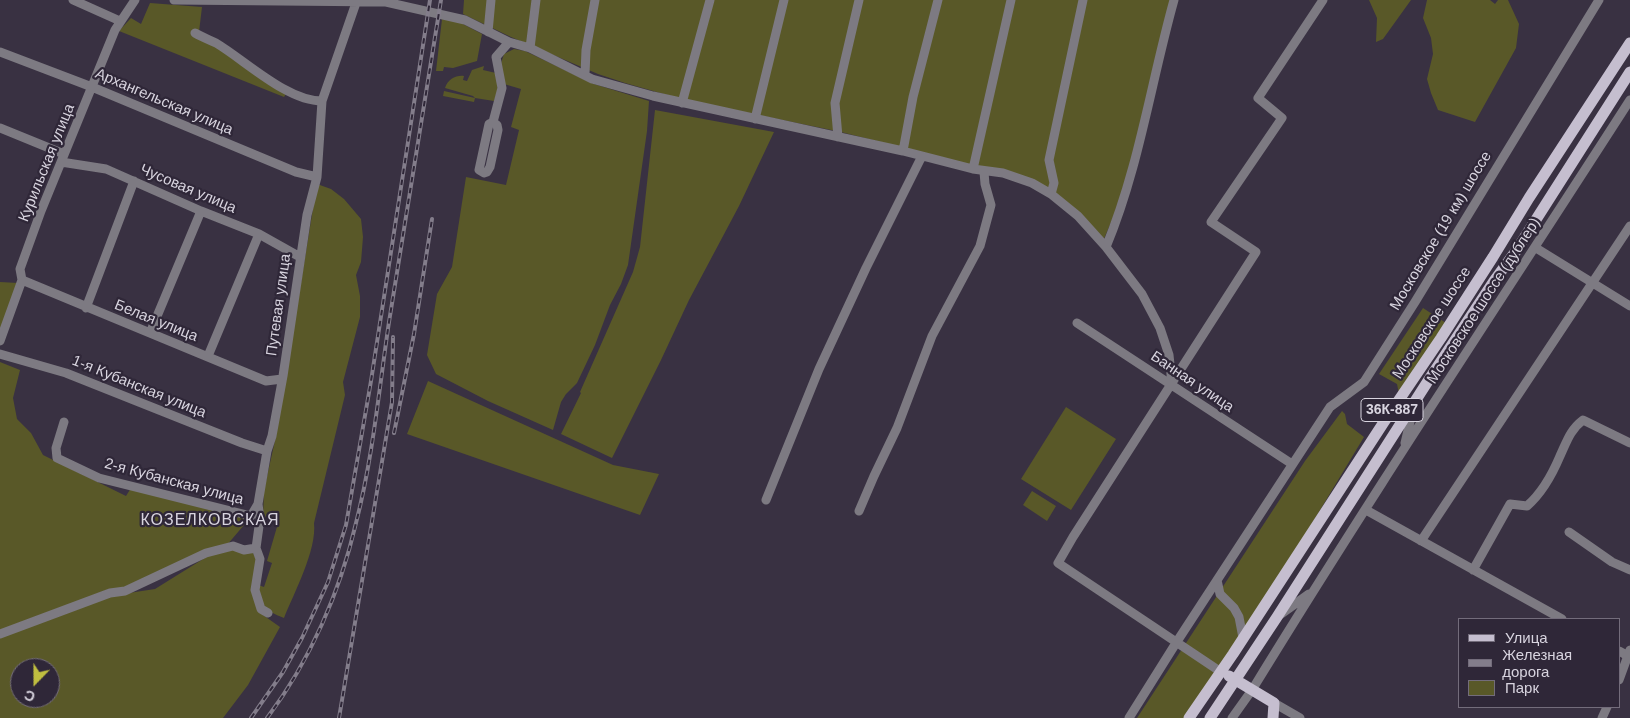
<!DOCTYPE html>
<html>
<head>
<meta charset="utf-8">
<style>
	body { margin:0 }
	#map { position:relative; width:1630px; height:718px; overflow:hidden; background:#393142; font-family:Arial,sans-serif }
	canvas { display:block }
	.legend { position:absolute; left:1458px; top:618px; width:162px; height:90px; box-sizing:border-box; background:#2f2738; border:1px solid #736c7b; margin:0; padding:6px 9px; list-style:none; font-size:15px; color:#d8d4df }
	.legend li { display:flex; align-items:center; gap:10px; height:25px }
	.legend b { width:25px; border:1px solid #736c7b }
	.north { position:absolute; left:10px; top:658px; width:50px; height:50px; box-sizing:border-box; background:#2f2738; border:1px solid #736c7b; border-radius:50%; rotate:202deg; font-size:14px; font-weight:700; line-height:20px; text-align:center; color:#d8d4df }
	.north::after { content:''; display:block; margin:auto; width:18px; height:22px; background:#c0be40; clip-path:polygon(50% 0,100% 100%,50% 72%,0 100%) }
</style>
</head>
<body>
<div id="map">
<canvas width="1630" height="718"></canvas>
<ul class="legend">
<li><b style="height:6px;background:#c5becf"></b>Улица</li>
<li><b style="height:6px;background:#837d8b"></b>Железная дорога</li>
<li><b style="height:14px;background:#595828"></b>Парк</li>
</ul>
<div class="north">С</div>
</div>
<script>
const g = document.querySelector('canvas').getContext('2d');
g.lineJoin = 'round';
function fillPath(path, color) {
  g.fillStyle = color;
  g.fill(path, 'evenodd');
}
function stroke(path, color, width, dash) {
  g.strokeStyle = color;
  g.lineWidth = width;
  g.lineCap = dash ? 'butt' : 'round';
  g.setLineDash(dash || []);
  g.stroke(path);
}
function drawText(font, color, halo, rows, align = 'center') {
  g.font = font + ' Arial,sans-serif';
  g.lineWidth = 4.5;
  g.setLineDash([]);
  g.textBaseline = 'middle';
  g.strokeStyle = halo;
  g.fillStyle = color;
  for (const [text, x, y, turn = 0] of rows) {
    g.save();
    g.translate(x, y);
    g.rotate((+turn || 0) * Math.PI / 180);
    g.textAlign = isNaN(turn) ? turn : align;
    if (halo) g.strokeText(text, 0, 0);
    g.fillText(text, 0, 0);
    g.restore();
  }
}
fillPath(new Path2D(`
	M464,0H1173L1130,170L1118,206L1103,241L1053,190L924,153L841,132L685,100L625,83L598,74L511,37L463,14Z
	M1369,0H1411L1383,39L1376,42L1377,18Z
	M1427,0H1490L1495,4L1498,0H1508L1519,24L1516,48L1475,122L1438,110L1431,93L1427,79L1433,54L1431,38L1423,18Z
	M150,3L202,7L199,32L286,94L284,97L119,31L131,18L141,24Z
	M442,19L459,22L482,34L477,61L453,68L444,67L443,71H436Z
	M514,49L525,51L594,84L649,101L647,131L628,265L621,284L610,305L595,345L577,383L566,394L561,402L553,430L488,401L436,374L427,355L437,294L452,267L466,177L506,185L519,130L511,127L521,89L504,84L501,63L504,54Z
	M484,66L483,70L496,73L498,89L494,101L475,98L474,102L443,96L444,91L475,98L473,96L445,88C448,79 456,75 464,76L463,80L467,81L472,70Z
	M655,110L774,132L739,206L689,300L661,360L612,458L561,434L581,393L580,392L633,272L640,247Z
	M317,184L331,189L344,199L361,219L363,237L361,262L356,275L360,296V317L343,382L345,395L314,523C317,550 294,593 284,618C264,610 261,607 258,585L264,587L272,563L267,561L279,520L263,517L264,490L276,436Z
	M0,282L18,283L0,337Z
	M1423,308L1446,323L1399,394L1397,384L1379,374Z
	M0,362L20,370L13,398L17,419L31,433L43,455L126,496L131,488L244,516V525L227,545L122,590L109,589L52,612L0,631Z
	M428,381L613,465L659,474L640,515L407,434Z
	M1066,407L1116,439L1071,510L1021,479Z
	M1342,411L1345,414L1347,424L1364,437L1243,638L1189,718H1137L1305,461Z
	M1032,491L1056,506L1047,521L1023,505Z
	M232,549L253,553L257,560L253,594L263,615L280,627L248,685L223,718H0V637L109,596L155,589L208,556ZM20,668H50V698H20Z`), '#595828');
stroke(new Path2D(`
	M73,0L120,21
	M174,0L386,2L465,20L509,42L530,48L592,79L653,96L903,151L973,169L1003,173L1032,183L1051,194L1078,216L1106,247L1142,294L1160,328L1169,355L1172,384
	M488,32L491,0
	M195,33C202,37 210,40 216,43C246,61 287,101 322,101
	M530,48L536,0
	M0,52L92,87L296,172L317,177
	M585,74L586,50L595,0
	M682,103L710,0
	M755,119L784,0
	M493,122L497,125L498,130L490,167L487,172L484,173L479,170L489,124L493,122L502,88L496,57L509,42
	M0,128L64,154
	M838,137L835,103L859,0
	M903,151L913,97L938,0
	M61,162L106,169L201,211L259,234L300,257
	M973,169L1011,0
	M1051,194L1054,183L1049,160L1083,0
	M1106,247C1139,168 1151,82 1174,0
	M1536,248L1630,306
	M22,280L266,381L282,379
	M86,308L134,181
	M1077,323L1292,464
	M150,333L201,211
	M0,341L22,280L20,269L41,211L115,30L135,0
	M0,354L66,373L242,443L267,451
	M208,356L259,234
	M64,422L56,448L57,458L99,478L251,516L258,504
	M1405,443L1413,409
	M766,500L819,369L866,268L922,156
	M1366,510L1562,619
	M859,511L874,476L897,428L932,336L980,246L991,205L985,184L984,172
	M1569,532L1612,562L1630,570
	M1421,541L1630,226
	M1473,570L1510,504L1527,506C1542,493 1552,475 1560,456C1567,441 1570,430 1583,420L1630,443
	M1217,580L1220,594L1234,608L1239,617L1243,638
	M268,613L261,609L255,590L260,559L256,548L260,519L258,504L267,451L272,436L283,376L307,215L317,177L322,101L357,0
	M1281,614L1309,594
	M0,634L110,593L125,591L206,553L233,546L244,550L256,548
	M1619,651L1630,657
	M1221,672L1058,563L1073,537L1256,252L1211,222L1282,118L1258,98L1323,0
	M1619,680L1630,650
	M1274,703L1300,718
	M1129,718L1176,643L1330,407L1364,382L1415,302L1599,0
	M1232,718L1252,690C1374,491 1504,296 1630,100
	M1602,718L1607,707`), '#7d7a82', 9);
stroke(new Path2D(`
	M1229,676L1274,703L1273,718
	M1189,718L1233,654L1384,422L1441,338L1493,257L1529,198L1630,43
	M1210,718L1277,617L1428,381L1494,281L1516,251L1630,72`), '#c5becf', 11);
const rail = new Path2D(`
	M394,433L414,334L432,219
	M251,718L283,672L302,638L328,582L346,525L371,381L430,0
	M267,718C310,661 340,592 356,523C373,457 379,389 389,322C406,214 424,107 441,0
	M339,718L392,402L393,337`);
stroke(rail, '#837d8b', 4);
stroke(rail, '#2f2738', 2, [5.5]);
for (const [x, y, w] of [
	[1392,410,62]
]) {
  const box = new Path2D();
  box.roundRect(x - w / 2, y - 11.5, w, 23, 4);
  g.fillStyle = '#2f2738';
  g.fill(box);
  stroke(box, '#d8d4df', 1);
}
drawText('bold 14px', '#d8d4df', null, [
	["36К-887",1392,410]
]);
drawText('15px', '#d8d4df', '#2f2738', [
	["Архангельская улица",164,102,23],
	["Курильская улица",47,163,-68],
	["Чусовая улица",188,189,23],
	["Московское (19 км) шоссе",1441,231,-59],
	["Московское шоссе (дублер)",1484,301,-57],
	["Путевая улица",279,305,-82],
	["Белая улица",156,321,22],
	["Московское шоссе",1432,323,-57],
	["Банная улица",1192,382,34],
	["1-я Кубанская улица",139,387,22],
	["2-я Кубанская улица",174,482,15]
]);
g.letterSpacing = '1px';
drawText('16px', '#d8d4df', '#2f2738', [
	["КОЗЕЛКОВСКАЯ",210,521]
]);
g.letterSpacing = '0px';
</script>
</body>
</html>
